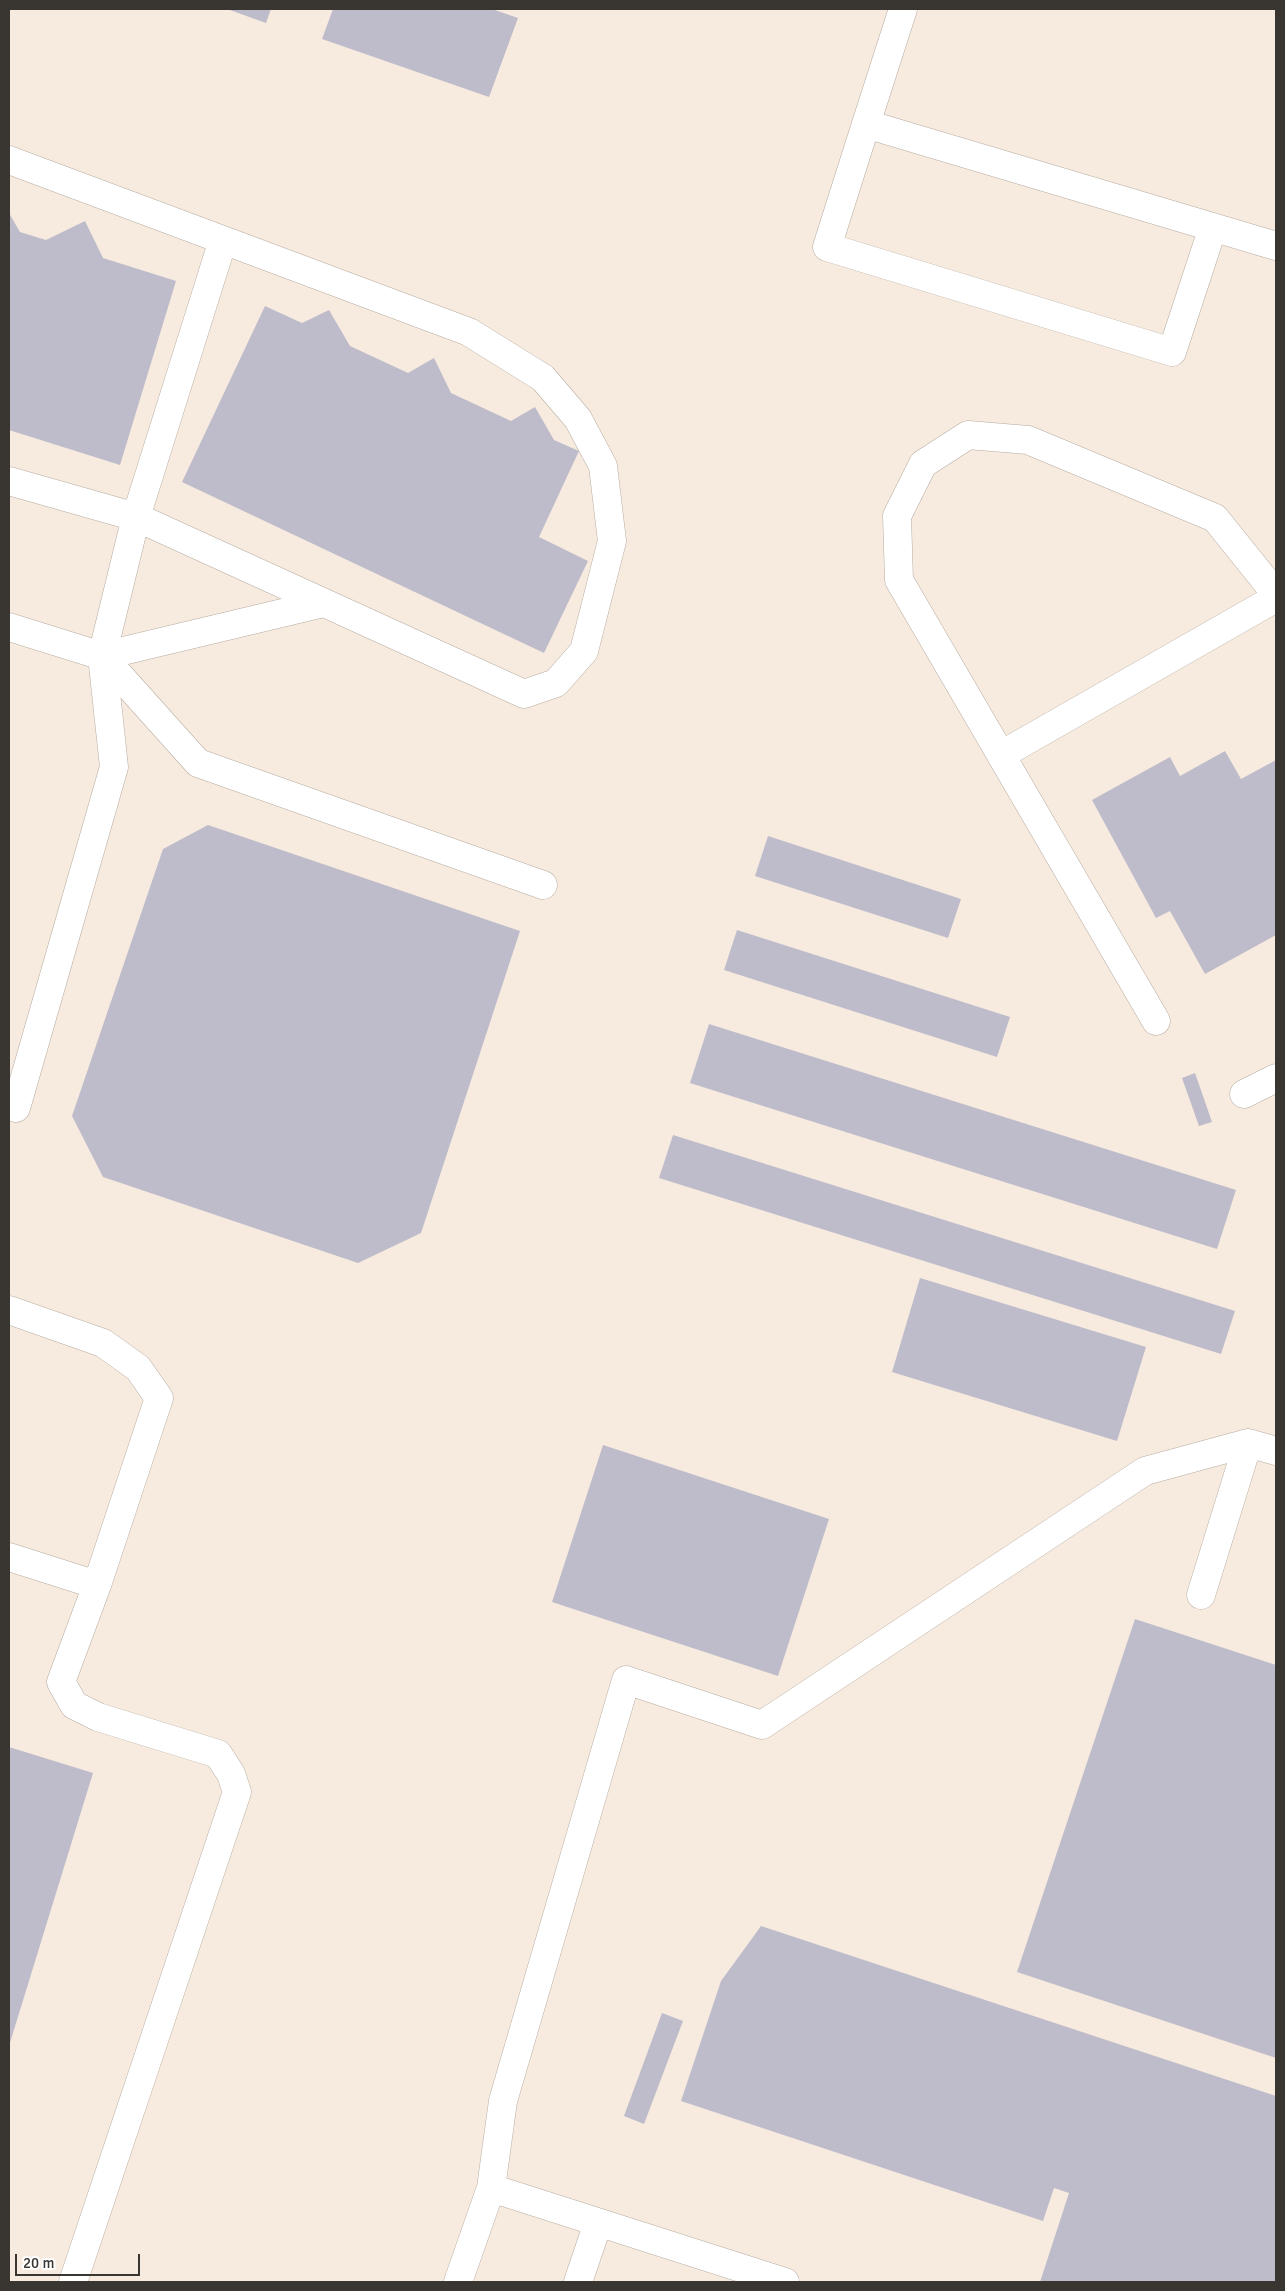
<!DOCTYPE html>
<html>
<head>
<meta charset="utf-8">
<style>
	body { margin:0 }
	#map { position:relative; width:1285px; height:2291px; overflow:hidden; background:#f7ebe0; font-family:Signika,sans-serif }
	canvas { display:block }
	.frame { position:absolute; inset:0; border:10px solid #393530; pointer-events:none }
	.scale { position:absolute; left:15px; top:2254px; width:125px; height:22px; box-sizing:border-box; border:2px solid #393530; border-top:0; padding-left:6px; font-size:15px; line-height:18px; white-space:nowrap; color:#393530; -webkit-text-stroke:4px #fff; paint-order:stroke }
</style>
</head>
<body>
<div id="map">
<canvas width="1285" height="2291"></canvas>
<div class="frame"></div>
<div class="scale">20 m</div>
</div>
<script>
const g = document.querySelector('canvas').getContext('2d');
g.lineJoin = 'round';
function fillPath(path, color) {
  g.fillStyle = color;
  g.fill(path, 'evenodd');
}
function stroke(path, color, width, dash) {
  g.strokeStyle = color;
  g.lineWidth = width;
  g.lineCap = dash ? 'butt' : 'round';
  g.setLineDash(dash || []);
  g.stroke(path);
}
fillPath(new Path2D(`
	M227,9H271L266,23Z
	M333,9H492L518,18L489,97L322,39Z
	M9,213L20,232L46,240L85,221L103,258L176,281L120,465L9,430Z
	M265,306L302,323L329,310L350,346L408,373L434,358L451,393L511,421L535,407L554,440L579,451L539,537L588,561L544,653L182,482Z
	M1225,751L1241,779L1276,760V935L1205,974L1170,911L1156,918L1092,800L1170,757L1180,776Z
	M208,825L520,931L421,1233L358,1263L103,1177L72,1116L163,849Z
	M768,836L961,899L948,938L755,876Z
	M737,930L1010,1017L997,1057L724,970Z
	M709,1024L1236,1190L1217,1249L690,1083Z
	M1195,1073L1212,1122L1199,1126L1182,1078Z
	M673,1135L1235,1311L1221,1354L659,1178Z
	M920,1278L1146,1347L1117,1441L892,1372Z
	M603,1445L829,1519L778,1676L552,1602Z
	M1135,1619L1276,1665V2058L1017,1972Z
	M9,1747L93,1773L9,2046Z
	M761,1926L1276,2096V2282H1040L1069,2193L1054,2188L1043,2221L681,2101L721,1981Z
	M662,2013L683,2021L644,2124L624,2116Z`), '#bebcca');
const minor = new Path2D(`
	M903,9L866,124L1276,246
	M866,124L827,247L1172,352L1213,227
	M9,160L469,332L543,378L578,419L603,466L612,541L584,651L556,683L524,694L136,517L9,481
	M9,627L102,656
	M102,656L198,763L543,885
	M102,656L324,603
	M1001,755L1276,598
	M1156,1021L899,580L897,516L923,464L968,435L1028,440L1215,518L1276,594
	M1244,1094L1276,1078
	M16,1108L114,767L102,656L136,517L223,240
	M9,1310L103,1343L138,1368L159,1398L97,1585L61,1682L74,1705L98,1717L218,1754L231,1774L237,1792L73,2282
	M9,1557L97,1585
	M1201,1595L1248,1443L1276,1451
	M491,2188L503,2101L626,1680L762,1725L1145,1471L1248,1443
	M458,2282L491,2188L785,2282
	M578,2282L598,2223`);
stroke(minor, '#b7aca1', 29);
stroke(minor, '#fff', 28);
</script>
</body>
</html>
